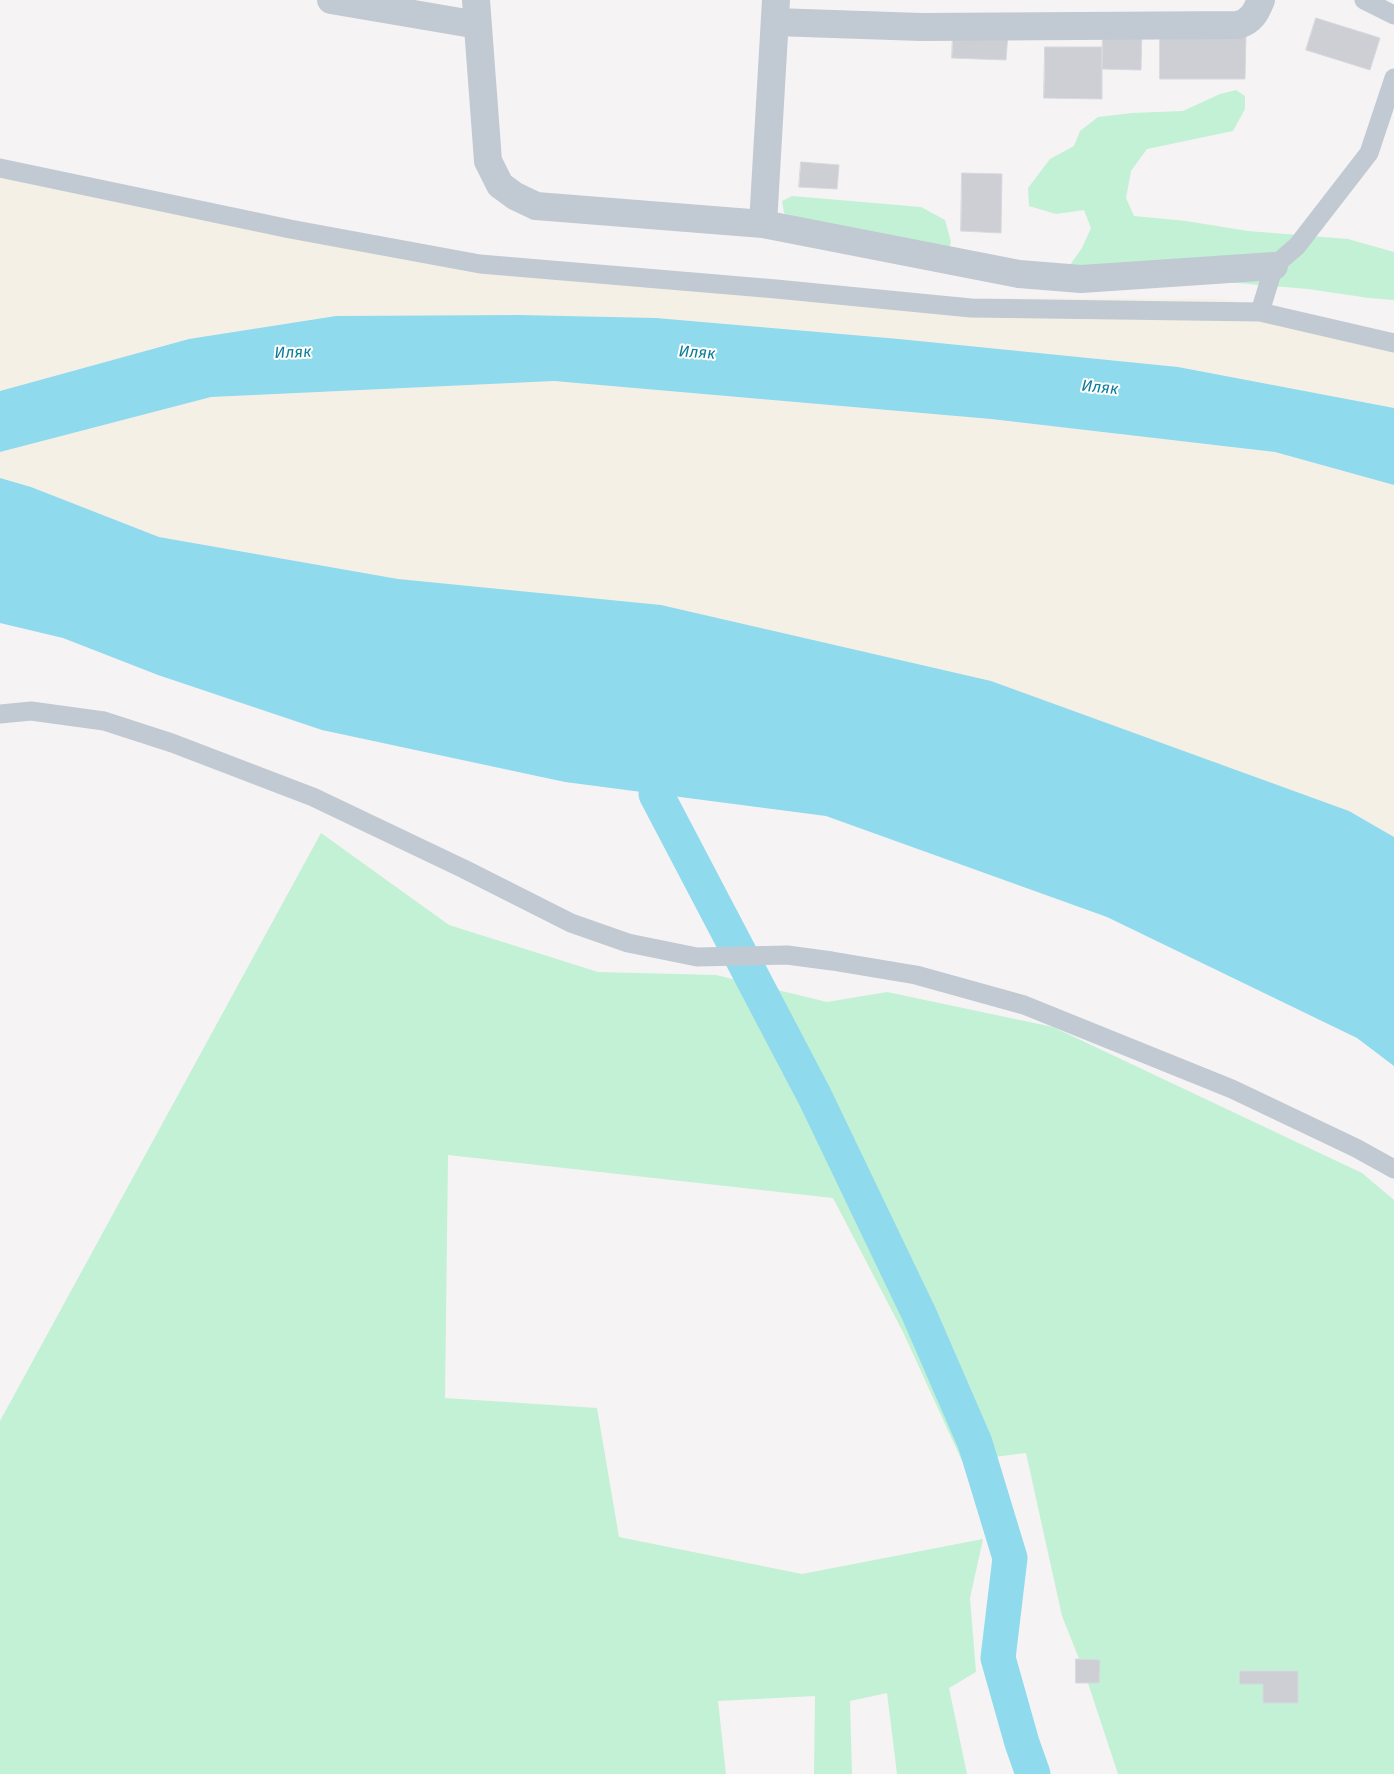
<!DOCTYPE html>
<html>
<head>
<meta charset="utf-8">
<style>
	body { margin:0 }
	canvas { display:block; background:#f5f3f3 }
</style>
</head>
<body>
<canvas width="1394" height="1774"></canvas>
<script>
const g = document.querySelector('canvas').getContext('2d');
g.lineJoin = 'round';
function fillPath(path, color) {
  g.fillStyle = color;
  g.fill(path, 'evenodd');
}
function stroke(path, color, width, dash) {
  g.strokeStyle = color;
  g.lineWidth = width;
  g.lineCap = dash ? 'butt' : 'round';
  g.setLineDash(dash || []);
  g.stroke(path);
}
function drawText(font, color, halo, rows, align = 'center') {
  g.font = font + ' "Fira Sans",sans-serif';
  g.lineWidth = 4;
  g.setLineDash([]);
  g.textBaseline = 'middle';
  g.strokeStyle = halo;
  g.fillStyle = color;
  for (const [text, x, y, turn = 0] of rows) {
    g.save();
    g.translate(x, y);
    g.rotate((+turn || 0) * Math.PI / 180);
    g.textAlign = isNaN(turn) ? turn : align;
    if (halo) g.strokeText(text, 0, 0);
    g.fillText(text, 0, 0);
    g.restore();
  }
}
fillPath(new Path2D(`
	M1236,90L1245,96V109L1233,131L1147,149L1131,171L1126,198L1134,216L1186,221L1248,231L1348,239L1394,252V300L1369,298L1308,289L1213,281L1070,265L1082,248L1091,228L1084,210L1056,214L1029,206L1028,188L1050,159L1074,146L1080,131L1098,117L1132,113L1183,111L1220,94Z
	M792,196L921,207L945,220L951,242L947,255L830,238L784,213L782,201Z
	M321,833L449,925L598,972L716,975L827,1002L887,992L1053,1027L1362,1173L1394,1200V1774H1118L1084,1671L1062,1616L1026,1453L962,1461L903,1332L833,1198L448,1155L445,1398L597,1408L619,1537L802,1574L983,1539L970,1598L976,1672L949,1688L967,1774H897L887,1693L850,1701L852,1774H814L815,1696L718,1701L726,1774H0V1421Z`), '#c3f1d5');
fillPath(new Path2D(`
	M0,171L549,269L970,298L1222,299L1351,323L1394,333V408L1178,367L899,339L656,318L189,339L0,391Z
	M554,381L991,419L1275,452L1394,485V837L1349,811L398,579L159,537L31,487L0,478V452L211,397Z`), '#f5f0e5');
fillPath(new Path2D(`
	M519,315L656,318L899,339L1178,367L1394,408V485L1275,452L991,419L554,381L211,397L0,452V391L189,339L336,316Z
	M0,478L31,487L159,537L398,579L661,605L991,681L1349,811L1394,837V1066L1357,1038L1107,917L826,816L565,782L322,730L158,675L63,638L0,623Z`), '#90daee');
stroke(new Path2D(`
	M656,794L815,1097L919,1314L975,1443L1010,1558L998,1658L1022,1743L1033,1774`), '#90daee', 35);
const building = new Path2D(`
	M1316,18L1380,38L1370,70L1306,50Z
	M1103,29H1142L1141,70L1102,69Z
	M953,31L1008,33L1006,60L952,58Z
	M1160,34L1246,35L1245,79H1160Z
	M1045,47H1102V99L1044,98Z
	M801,162L839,165L837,189L799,187Z
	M962,173L1002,174L1001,233L961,231Z
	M1076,1659L1100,1660L1099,1683H1076Z
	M1240,1671H1298V1703H1263V1684H1240Z`);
fillPath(building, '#cdcfd5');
stroke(building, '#d7d9de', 1);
stroke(new Path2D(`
	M1364,0L1394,15
	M0,168L290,229L480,264L776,289L971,308L1260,312L1394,343
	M1260,312L1274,266L1297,246L1369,153L1394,78
	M0,714L31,711L104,721L172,743L313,797L464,869L571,923L628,943L697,957L787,955L832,961L916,975L1024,1005L1232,1089L1356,1148L1394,1169`), '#c1cad2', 19);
stroke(new Path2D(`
	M331,0L478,25
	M476,0L488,161L500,185L515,196L536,206L763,224L776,0
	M775,22L921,27L1238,25C1252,21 1256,12 1261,0
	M763,224L1019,274L1081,279L1274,266`), '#c1cad2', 28);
drawText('italic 16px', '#0c7c9b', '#fff', [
	["Иляк",293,353,-2],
	["Иляк",697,353,4],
	["Иляк",1100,388,6]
]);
</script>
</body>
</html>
